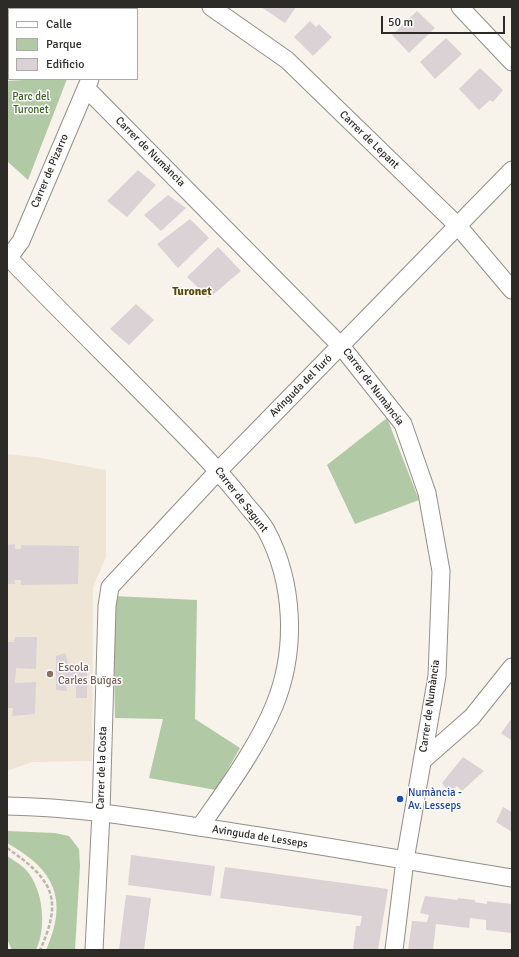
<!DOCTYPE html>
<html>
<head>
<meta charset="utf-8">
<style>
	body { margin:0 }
	#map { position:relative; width:519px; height:957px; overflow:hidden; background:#f7f2ea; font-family:Signika,sans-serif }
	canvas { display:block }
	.frame { position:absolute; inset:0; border:8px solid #2d2b28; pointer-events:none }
	.legend { position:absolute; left:8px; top:8px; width:130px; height:72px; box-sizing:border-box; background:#fff; border:1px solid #abaaa9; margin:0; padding:5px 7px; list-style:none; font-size:12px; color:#2d2b28 }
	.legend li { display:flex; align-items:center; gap:8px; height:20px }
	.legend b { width:20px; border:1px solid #abaaa9 }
	.scale { position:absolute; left:381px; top:16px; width:124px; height:18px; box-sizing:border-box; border:2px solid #2d2b28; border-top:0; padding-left:5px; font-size:12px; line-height:14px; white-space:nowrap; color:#2d2b28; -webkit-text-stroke:3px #fff; paint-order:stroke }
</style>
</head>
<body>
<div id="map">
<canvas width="519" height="957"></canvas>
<div class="frame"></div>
<ul class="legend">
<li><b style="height:5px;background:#fff"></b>Calle</li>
<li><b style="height:11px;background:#b1c9a5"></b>Parque</li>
<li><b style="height:11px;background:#dbd2d6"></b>Edificio</li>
</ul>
<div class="scale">50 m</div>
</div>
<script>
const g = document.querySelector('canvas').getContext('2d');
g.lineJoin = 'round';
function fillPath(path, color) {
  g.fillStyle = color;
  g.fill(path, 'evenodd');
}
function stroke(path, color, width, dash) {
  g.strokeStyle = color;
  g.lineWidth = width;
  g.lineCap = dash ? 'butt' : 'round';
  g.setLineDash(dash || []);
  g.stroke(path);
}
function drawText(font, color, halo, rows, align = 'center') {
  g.font = font + ' Signika,sans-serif';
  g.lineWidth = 3;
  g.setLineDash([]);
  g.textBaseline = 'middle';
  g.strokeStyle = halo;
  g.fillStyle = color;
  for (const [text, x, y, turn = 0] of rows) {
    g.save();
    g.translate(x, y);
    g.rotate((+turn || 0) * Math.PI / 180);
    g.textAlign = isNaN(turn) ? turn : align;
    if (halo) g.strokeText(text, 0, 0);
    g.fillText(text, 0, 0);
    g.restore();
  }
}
fillPath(new Path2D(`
	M7,454L35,457L106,470V557L93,587L92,761L32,762L7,771Z`), '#eee5d6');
fillPath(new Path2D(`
	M39,79H67L28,180L7,161V81Z
	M387,418L419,500L355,524L327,465Z
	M113,596L197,600L195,719L240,748L216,790L149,778L163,719L115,718Z
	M7,831L55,833L69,836L79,849L80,866L75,950H46C69,899 54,869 7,843Z
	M7,856C13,860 22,865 27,871C43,890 47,927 36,950H12L7,939Z`), '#b1c9a5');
fillPath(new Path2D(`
	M261,7H296L285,23Z
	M417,11L435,28L409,53L392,35Z
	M310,21L316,27L319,24L332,37L313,56L294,37Z
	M7,33H9V58H7Z
	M446,38L462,54L435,79L420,62Z
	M480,68L503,90L493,102L490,100L479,110L459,89Z
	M138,170L156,185L127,217L107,201Z
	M168,195L186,208L161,231L144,215Z
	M190,219L209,238L178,268L157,244Z
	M218,247L241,271L209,298L187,277Z
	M136,304L154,320L129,345L110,329Z
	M15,544V549H21V545L79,546L78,584L21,585V580H14L15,584H7V545Z
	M15,637H37L36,669L16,668L15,683L36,682L35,714L12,716L13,708H7V642H14Z
	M65,653L69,665H87V698H76V686H66L67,691L56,690V656Z
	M512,718V741L501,733Z
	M463,757L484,771L462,791L457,786L449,793L442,783Z
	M503,807L512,812V832L496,822Z
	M131,855L215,866L211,896L128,885Z
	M225,867L388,889L378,950H353L356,926H360L362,916L220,898Z
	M126,895L151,898L144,950H119Z
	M425,896L458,900V898L475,900V902L487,904V901L512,904V933L486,930V920L470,918L469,928L436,924L433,950H408L412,921L427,922L429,915L420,913Z`), '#dbd2d6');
const minor = new Path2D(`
	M211,7L287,60L458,226L512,290
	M460,7L512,62
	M119,9L120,7
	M7,25L9,24
	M86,88L341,346L403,424L427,493L441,571L437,676L405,860L394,950
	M7,256C61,312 118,368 173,424C198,449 222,474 244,502C251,511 260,520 266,530C294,582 297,649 275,704C257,748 227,788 200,827
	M7,260L21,241L90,79
	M422,761L472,717L512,667
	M7,806C72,807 135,817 199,827C304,842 408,861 512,878
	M94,950L101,813L107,606L110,587L219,470L512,170`);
stroke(minor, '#938f88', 19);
stroke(new Path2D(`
	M7,848C52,879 64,898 40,950`), '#bab6af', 2.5, [4, 2]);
stroke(minor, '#fff', 17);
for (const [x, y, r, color] of [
	[50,674,4,"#8d6e63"],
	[400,799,4,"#1a4fb4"]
]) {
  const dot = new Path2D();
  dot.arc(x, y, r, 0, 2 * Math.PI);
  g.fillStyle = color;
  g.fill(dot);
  stroke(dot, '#fff', 1.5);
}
drawText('11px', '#3d6327', '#fff', [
	["Parc del",31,97],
	["Turonet",31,110]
]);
drawText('11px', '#2d2b28', '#fff', [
	["Carrer de Lepant",369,140,44],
	["Carrer de Numància",150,152,45],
	["Carrer de Pizarro",50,171,-67],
	["Avinguda del Turó",301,386,-45],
	["Carrer de Numància",373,387,53],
	["Carrer de Sagunt",241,500,52],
	["Carrer de Numància",430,706,-82],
	["Carrer de la Costa",102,768,-88],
	["Avinguda de Lesseps",260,837,9]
]);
drawText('11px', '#785e54', '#fff', [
	["Escola",58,668],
	["Carles Buïgas",58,681]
], 'left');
drawText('11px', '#164399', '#fff', [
	["Numància -",408,793],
	["Av. Lesseps",408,806]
], 'left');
drawText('bold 12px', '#584705', '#fff', [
	["Turonet",192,292]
]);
</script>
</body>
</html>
